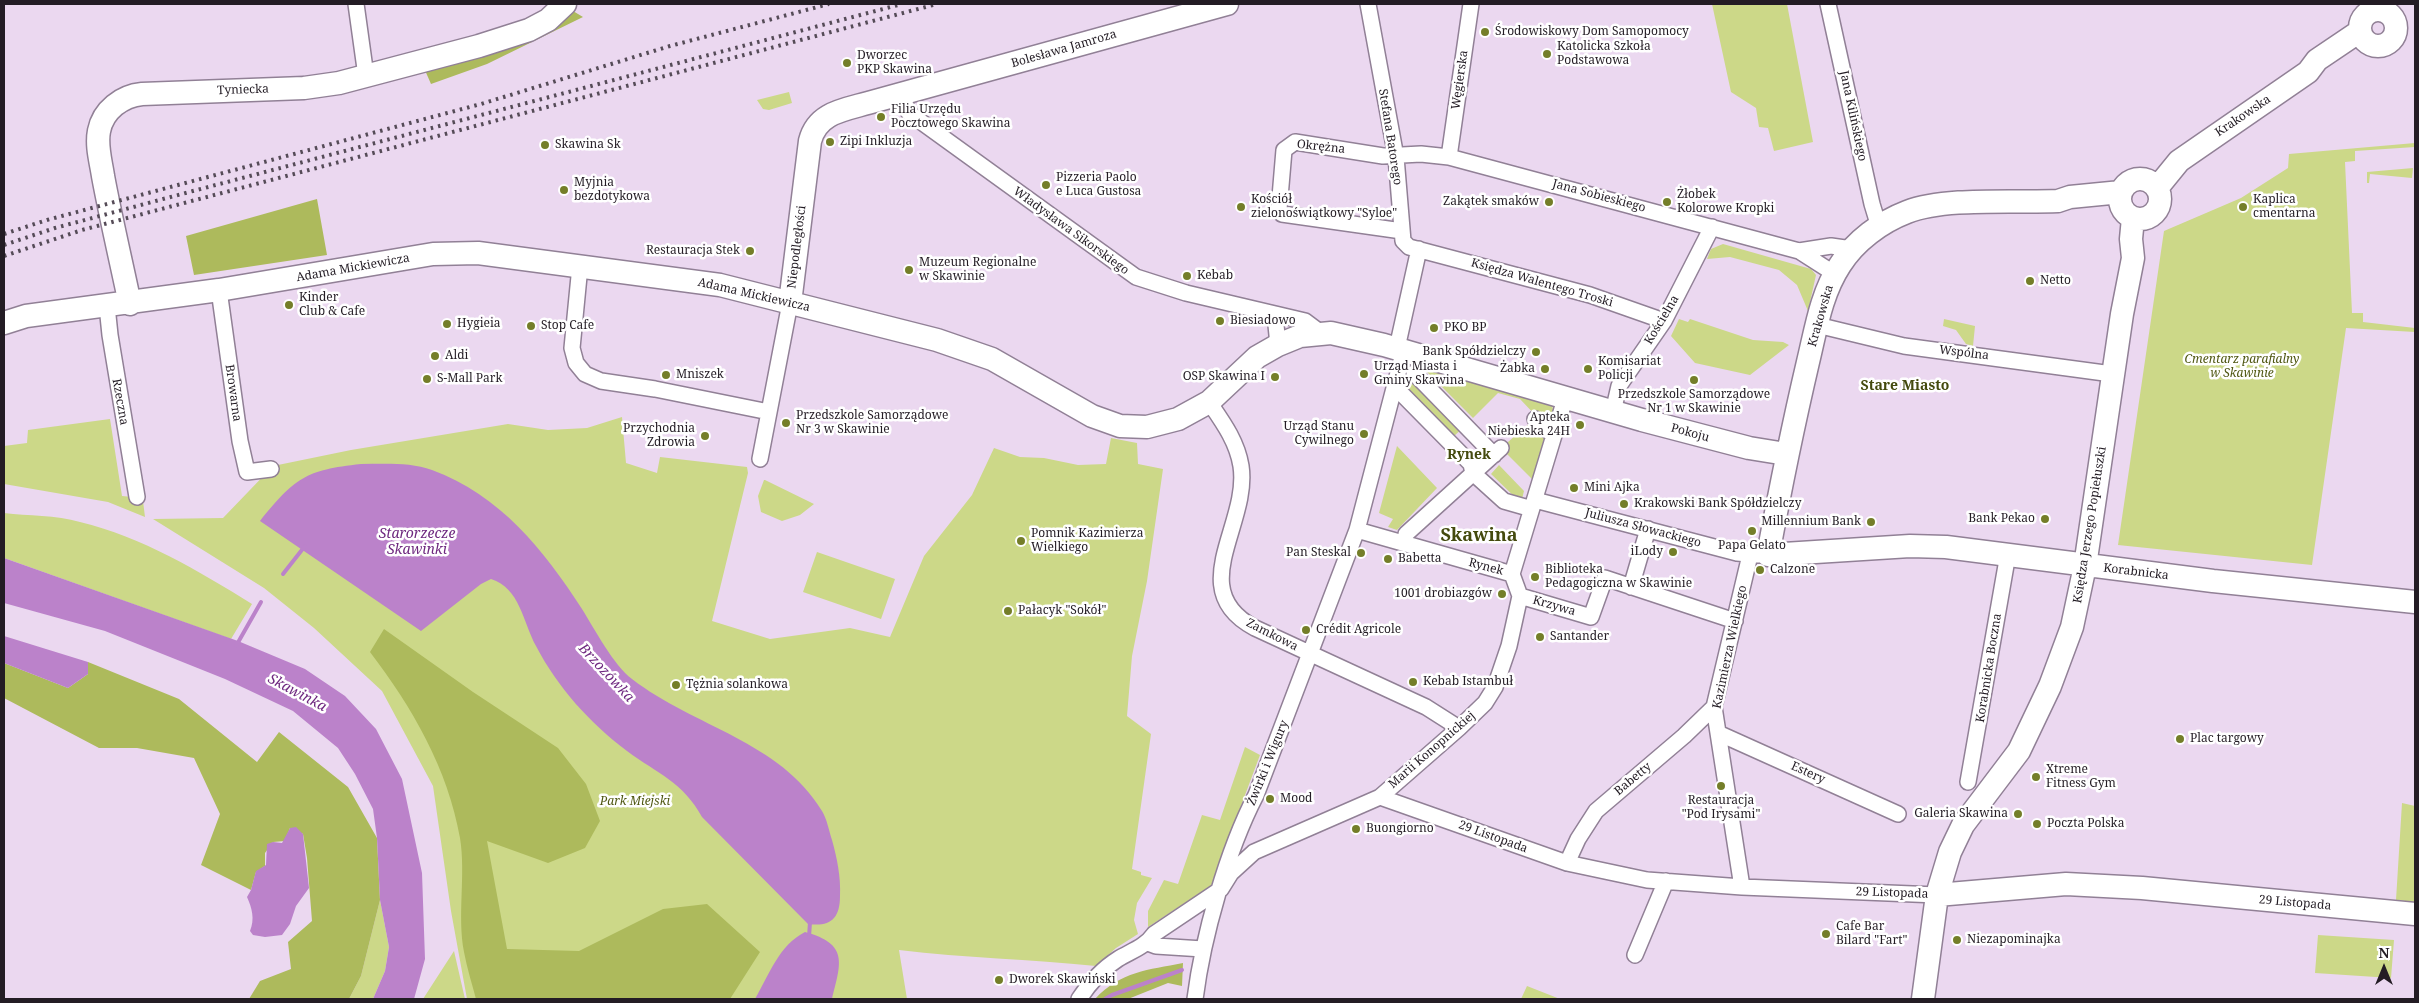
<!DOCTYPE html>
<html>
<head>
<meta charset="utf-8">
<style>
	body { margin:0 }
	#map { position:relative; width:2419px; height:1003px; overflow:hidden; background:#ebd8f0; font-family:"Noto Serif",serif }
	canvas { display:block }
	.frame { position:absolute; inset:0; border:5px solid #231c24; pointer-events:none }
	.north { position:absolute; left:2359px; top:943px; width:50px; height:50px; -webkit-text-stroke:4px #fff; paint-order:stroke; rotate:0deg; font-size:14px; font-weight:700; line-height:20px; text-align:center; color:#231c24 }
	.north::after { content:''; display:block; margin:auto; width:18px; height:22px; background:#231c24; clip-path:polygon(50% 0,100% 100%,50% 72%,0 100%) }
</style>
</head>
<body>
<div id="map">
<canvas width="2419" height="1003"></canvas>
<div class="frame"></div>
<div class="north">N</div>
</div>
<script>
const g = document.querySelector('canvas').getContext('2d');
g.lineJoin = 'round';
function fillPath(path, color) {
  g.fillStyle = color;
  g.fill(path, 'evenodd');
}
function stroke(path, color, width, dash) {
  g.strokeStyle = color;
  g.lineWidth = width;
  g.lineCap = dash ? 'butt' : 'round';
  g.setLineDash(dash || []);
  g.stroke(path);
}
function drawText(font, color, halo, rows, align = 'center') {
  g.font = font + ' "Noto Serif",serif';
  g.lineWidth = 5;
  g.setLineDash([]);
  g.textBaseline = 'middle';
  g.strokeStyle = halo;
  g.fillStyle = color;
  for (const [text, x, y, turn = 0] of rows) {
    g.save();
    g.translate(x, y);
    g.rotate((+turn || 0) * Math.PI / 180);
    g.textAlign = isNaN(turn) ? turn : align;
    if (halo) g.strokeText(text, 0, 0);
    g.fillText(text, 0, 0);
    g.restore();
  }
}
fillPath(new Path2D(`
	M1712,4H1787L1813,142L1774,151L1768,128L1759,127L1756,108L1731,92Z
	M789,92L792,103L769,110L763,109L757,100Z
	M2415,143V147L2355,151V161L2345,162L2352,313H2363V322L2415,328V332L2346,328L2312,565L2118,545L2164,231L2241,198L2288,168L2289,154Z
	M2413,168L2412,178L2370,174L2369,183H2367V172Z
	M1723,244L1811,269L1816,275L1808,311L1797,285L1779,270L1730,257L1707,259L1711,249Z
	M1679,319L1688,322L1690,319L1753,340L1783,342L1789,345L1750,375L1695,363L1671,336Z
	M1944,319L1975,326L1973,346L1966,344L1956,330L1943,326Z
	M1424,369L1552,405C1555,414 1551,428 1545,435L1533,480L1501,448L1537,417L1520,399L1498,393L1473,418Z
	M1408,374L1464,427L1453,437L1403,387Z
	M622,417L626,463L657,473L660,457L747,467L748,473L712,621L770,639L850,628L890,637L924,556L972,495L994,448L1020,457L1044,458L1078,465L1106,464L1111,438L1137,443L1138,464L1163,469L1147,581L1132,656L1127,716L1151,734L1132,869L1141,872V875L1152,878L1137,903L1134,920L1138,934L1116,948L1096,966C1030,959 965,958 899,950L907,999H467L451,911L433,786L382,691L314,628L264,588L153,519L223,518L273,466L351,450L508,424L548,430L587,428Z
	M110,419L122,496L132,497L143,501L145,517L108,502L4,484V446L27,443L28,430Z
	M1397,446L1437,488L1397,530L1388,527L1393,519L1379,513Z
	M1499,465L1524,491L1521,503L1491,474Z
	M764,480H765L814,504L800,515L782,521L761,512L758,496Z
	M4,513C28,516 56,515 80,522C142,537 199,571 252,604L231,639L4,558Z
	M817,552L895,579L881,619L803,592Z
	M1245,747L1260,755L1211,886L1148,927V911L1164,880L1178,884L1202,815L1220,820Z
	M2402,803L2415,806V902L2396,900Z
	M380,900L389,947L385,971L373,999H349L361,976Z
	M2318,935L2394,940L2391,978L2315,973Z
	M454,951L465,999H423Z
	M1527,986L1560,999H1521Z`), '#ccd888');
fillPath(new Path2D(`
	M573,11L583,17L487,64L431,84L424,68Z
	M317,199L327,255L194,275L186,236Z
	M384,629L473,692L558,748L586,784L600,821L585,848L548,863L487,841L507,949L579,951L663,909L707,904L760,952L730,999H476C472,984 467,968 464,952C457,915 466,875 460,838C448,769 412,707 370,652Z
	M88,662L179,699L257,762L279,732L348,787L377,838L380,900L361,976L349,999H249L260,981L291,969L288,942L312,921L307,858L303,834L290,828L285,841L273,842L265,853V866L256,872L251,890L201,865L220,814L194,758L137,748H99L4,698V663L68,688L88,674Z
	M1183,963L1182,986L1168,983L1128,999H1095C1121,971 1148,970 1183,963Z`), '#adba5c');
fillPath(new Path2D(`
	M361,464C384,464 410,462 432,470C500,495 544,550 582,609C594,628 614,666 632,679C694,727 780,741 822,811C827,819 829,831 832,840C837,858 841,877 840,896C840,919 830,927 808,924L702,817C683,782 658,774 627,751C589,722 558,688 536,646C523,622 520,588 491,579L481,584L421,631L260,521C295,478 305,470 361,464Z
	M4,558L238,641L305,669L345,696L376,729L402,779L422,873L425,959L414,999H373L385,971L389,947L380,900L377,838L373,809L355,774L338,748L293,711L225,679L105,631L4,603Z
	M4,636L88,662V674L68,688L4,663Z
	M296,827L303,834L309,888L296,906L290,924L282,935L265,937L253,935L250,931C255,919 252,908 247,897L251,890L256,871L266,865L267,844L273,842L282,843L290,828Z
	M805,932C849,944 841,963 832,999H755C769,975 779,945 805,932Z`), '#bb82ca');
stroke(new Path2D(`
	M283,574L305,546
	M236,646L261,602
	M809,937L810,922
	M1105,999L1112,995L1182,970`), '#bb82ca', 4);
const street = new Path2D(`
	M356,4L366,76
	M1368,4L1396,157L1403,241L1409,247L1590,295L1664,321
	M1828,4L1872,204L1879,227
	M901,94L909,113L1136,277L1186,293L1305,321L1321,333
	M1449,157L1471,4
	M1402,231L1282,214L1279,209L1284,150L1295,142L1383,156L1421,154L1449,157L1799,251L1835,274
	M1799,251L1831,246L1852,249
	M580,266L572,348L576,363L585,374L601,381L655,389L769,412
	M219,290L240,441L247,472L271,469
	M107,306L110,335L137,497
	M1272,314L1276,325L1278,345
	M1817,325L1904,346L2112,374
	M1397,348L1419,249
	M1414,373L1494,455
	M1398,390L1471,464L1473,473L1504,501L1525,507
	M1209,402C1222,421 1237,441 1241,466C1250,525 1183,590 1255,628L1426,707L1459,728
	M1613,412L1619,386L1664,321L1712,227
	M1535,419L1548,431
	M760,459L790,303
	M1535,500L1737,553L1759,555
	M1357,530L1512,574
	M1406,534L1501,448
	M1512,574L1565,399
	M1631,587L1648,529
	M1520,596L1591,617L1605,578L1735,621
	M1718,733L1898,814
	M1968,782L2008,554
	M1380,797L1567,863L1647,880L1742,887L1937,895
	M1567,863L1578,839L1596,811L1684,736L1714,707
	M1742,887L1714,707L1750,555
	M1148,943L1156,946L1203,949
	M1635,955L1666,881
	M1079,999C1089,984 1102,969 1118,959C1131,951 1145,947 1154,934L1221,889L1231,873L1254,852L1380,797L1459,728L1485,703L1495,687L1509,646L1520,596L1512,574
	M1195,999C1203,936 1227,851 1256,795L1357,530L1404,350`);
const secondary = new Path2D(`
	M2360 28a18 18 0 1 1 36 0a18 18 0 1 1-36 0Z
	M2120 199a20 20 0 1 1 40 0a20 20 0 1 1-40 0Z
	M2157,188L2179,161L2308,72L2317,60L2360,31
	M2121,192L2070,197L2058,201C2014,203 1946,197 1907,212C1881,222 1855,241 1840,265C1821,294 1816,329 1808,362C1793,426 1780,490 1768,555L1910,546L1946,547L2213,581L2415,602
	M790,303L810,141C817,113 843,110 868,103L1227,4
	M130,304C121,261 111,219 103,176C101,162 96,146 99,131C103,110 122,96 142,94L304,88L339,83L479,46L529,30L548,20L565,4
	M4,323L26,316L219,290L433,254L478,253L720,285L937,340L992,359L1092,416L1120,426L1147,427L1178,419L1209,402L1257,357L1278,345L1300,336L1331,333L1384,345L1642,420L1749,448L1786,454
	M1937,895L2066,884L2142,888L2415,914
	M1923,999L1937,895L1950,852L1963,825L2019,751L2050,686L2072,627L2085,566L2122,314L2133,258L2131,239L2133,218`);
stroke(street, '#918096', 18);
stroke(secondary, '#918096', 25);
stroke(street, '#fff', 15);
stroke(secondary, '#fff', 22);
stroke(new Path2D(`
	M4,234L47,220L481,104L670,46L829,4
	M4,245L55,228L193,191L902,4
	M4,256L82,230L937,4`), '#554b57', 4, [2.5, 5]);
for (const [x, y, r, color] of [
	[1485,32,5,"#747e29"],
	[1547,54,5,"#747e29"],
	[847,63,5,"#747e29"],
	[881,117,5,"#747e29"],
	[830,142,5,"#747e29"],
	[545,145,5,"#747e29"],
	[1046,185,5,"#747e29"],
	[564,190,5,"#747e29"],
	[1549,202,5,"#747e29"],
	[1667,202,5,"#747e29"],
	[1241,207,5,"#747e29"],
	[2243,207,5,"#747e29"],
	[750,251,5,"#747e29"],
	[909,270,5,"#747e29"],
	[1187,276,5,"#747e29"],
	[2030,281,5,"#747e29"],
	[289,305,5,"#747e29"],
	[1220,321,5,"#747e29"],
	[447,324,5,"#747e29"],
	[531,326,5,"#747e29"],
	[1434,328,5,"#747e29"],
	[1536,352,5,"#747e29"],
	[435,356,5,"#747e29"],
	[1545,369,5,"#747e29"],
	[1588,369,5,"#747e29"],
	[1364,374,5,"#747e29"],
	[666,375,5,"#747e29"],
	[1275,377,5,"#747e29"],
	[427,379,5,"#747e29"],
	[1694,380,5,"#747e29"],
	[786,423,5,"#747e29"],
	[1580,425,5,"#747e29"],
	[1364,434,5,"#747e29"],
	[705,436,5,"#747e29"],
	[1574,488,5,"#747e29"],
	[1624,504,5,"#747e29"],
	[2045,519,5,"#747e29"],
	[1871,522,5,"#747e29"],
	[1752,531,5,"#747e29"],
	[1021,541,5,"#747e29"],
	[1673,552,5,"#747e29"],
	[1361,553,5,"#747e29"],
	[1388,559,5,"#747e29"],
	[1760,570,5,"#747e29"],
	[1535,577,5,"#747e29"],
	[1502,594,5,"#747e29"],
	[1008,611,5,"#747e29"],
	[1306,630,5,"#747e29"],
	[1540,637,5,"#747e29"],
	[1413,682,5,"#747e29"],
	[676,685,5,"#747e29"],
	[2180,739,5,"#747e29"],
	[2036,777,5,"#747e29"],
	[1721,786,5,"#747e29"],
	[1270,799,5,"#747e29"],
	[2018,814,5,"#747e29"],
	[2037,824,5,"#747e29"],
	[1356,829,5,"#747e29"],
	[1826,934,5,"#747e29"],
	[1957,940,5,"#747e29"],
	[999,980,5,"#747e29"]
]) {
  const dot = new Path2D();
  dot.arc(x, y, r, 0, 2 * Math.PI);
  g.fillStyle = color;
  g.fill(dot);
  stroke(dot, '#fff', 2);
}
drawText('12px', '#231c24', '#fff', [
	["Środowiskowy Dom Samopomocy",1495,32],
	["Katolicka Szkoła",1557,47],
	["Podstawowa",1557,61],
	["Dworzec",857,56],
	["PKP Skawina",857,70],
	["Filia Urzędu",891,110],
	["Pocztowego Skawina",891,124],
	["Zipi Inkluzja",840,142],
	["Skawina Sk",555,145],
	["Pizzeria Paolo",1056,178],
	["e Luca Gustosa",1056,192],
	["Myjnia",574,183],
	["bezdotykowa",574,197],
	["Żłobek",1677,195],
	["Kolorowe Kropki",1677,209],
	["Kościół",1251,200],
	["zielonoświątkowy \"Syloe\"",1251,214],
	["Kaplica",2253,200],
	["cmentarna",2253,214],
	["Zakątek smaków",1539,202,"right"],
	["Restauracja Stek",740,251,"right"],
	["Muzeum Regionalne",919,263],
	["w Skawinie",919,277],
	["Kebab",1197,276],
	["Netto",2040,281],
	["Kinder",299,298],
	["Club & Cafe",299,312],
	["Biesiadowo",1230,321],
	["Hygieia",457,324],
	["Stop Cafe",541,326],
	["PKO BP",1444,328],
	["Bank Spółdzielczy",1526,352,"right"],
	["Aldi",445,356],
	["Komisariat",1598,362],
	["Policji",1598,376],
	["Urząd Miasta i",1374,367],
	["Gminy Skawina",1374,381],
	["Żabka",1535,369,"right"],
	["Mniszek",676,375],
	["OSP Skawina I",1265,377,"right"],
	["S-Mall Park",437,379],
	["Przedszkole Samorządowe",1694,395,"center"],
	["Nr 1 w Skawinie",1694,409,"center"],
	["Przedszkole Samorządowe",796,416],
	["Nr 3 w Skawinie",796,430],
	["Apteka",1570,418,"right"],
	["Niebieska 24H",1570,432,"right"],
	["Urząd Stanu",1354,427,"right"],
	["Cywilnego",1354,441,"right"],
	["Przychodnia",695,429,"right"],
	["Zdrowia",695,443,"right"],
	["Mini Ajka",1584,488],
	["Krakowski Bank Spółdzielczy",1634,504],
	["Bank Pekao",2035,519,"right"],
	["Millennium Bank",1861,522,"right"],
	["Pomnik Kazimierza",1031,534],
	["Wielkiego",1031,548],
	["Papa Gelato",1752,546,"center"],
	["iLody",1663,552,"right"],
	["Pan Steskal",1351,553,"right"],
	["Babetta",1398,559],
	["Biblioteka",1545,570],
	["Pedagogiczna w Skawinie",1545,584],
	["Calzone",1770,570],
	["1001 drobiazgów",1492,594,"right"],
	["Pałacyk \"Sokół\"",1018,611],
	["Crédit Agricole",1316,630],
	["Santander",1550,637],
	["Kebab Istambuł",1423,682],
	["Tężnia solankowa",686,685],
	["Plac targowy",2190,739],
	["Xtreme",2046,770],
	["Fitness Gym",2046,784],
	["Mood",1280,799],
	["Restauracja",1721,801,"center"],
	["\"Pod Irysami\"",1721,815,"center"],
	["Galeria Skawina",2008,814,"right"],
	["Poczta Polska",2047,824],
	["Buongiorno",1366,829],
	["Cafe Bar",1836,927],
	["Bilard \"Fart\"",1836,941],
	["Niezapominajka",1967,940],
	["Dworek Skawiński",1009,980]
], 'left');
drawText('12px', '#231c24', '#fff', [
	["Bolesława Jamroza",1064,49,-16],
	["Węgierska",1460,80,-82],
	["Tyniecka",243,90,-2],
	["Jana Kilińskiego",1853,116,78],
	["Krakowska",2243,116,-34],
	["Stefana Batorego",1390,137,81],
	["Okrężna",1321,147,6],
	["Jana Sobieskiego",1599,196,15],
	["Władysława Sikorskiego",1071,231,36],
	["Niepodległości",797,247,-83],
	["Adama Mickiewicza",353,268,-10],
	["Księdza Walentego Troski",1542,283,16],
	["Adama Mickiewicza",754,295,13],
	["Krakowska",1821,316,-74],
	["Kościelna",1662,320,-59],
	["Wspólna",1964,353,7],
	["Browarna",233,393,82],
	["Rzeczna",120,402,80],
	["Pokoju",1690,433,15],
	["Księdza Jerzego Popiełuszki",2090,525,-81],
	["Juliusza Słowackiego",1643,528,15],
	["Rynek",1486,567,15],
	["Korabnicka",2136,572,7],
	["Krzywa",1554,606,16],
	["Zamkowa",1272,635,27],
	["Kazimierza Wielkiego",1730,647,-78],
	["Korabnicka Boczna",1989,668,-81],
	["Marii Konopnickiej",1432,750,-41],
	["Żwirki i Wigury",1268,763,-68],
	["Estery",1808,773,24],
	["Babetty",1633,779,-40],
	["29 Listopada",1493,837,20],
	["29 Listopada",1892,893,2],
	["29 Listopada",2295,903,5]
]);
drawText('italic 12px', '#505813', '#fff', [
	["Cmentarz parafialny",2242,360],
	["w Skawinie",2242,374],
	["Park Miejski",635,802]
]);
drawText('bold 14px', '#444a0e', '#fff', [
	["Stare Miasto",1905,386],
	["Rynek",1469,455]
]);
drawText('italic 14px', '#6e287f', '#fff', [
	["Starorzecze",417,534],
	["Skawinki",417,550],
	["Brzozówka",606,673,47],
	["Skawinka",297,693,28]
]);
drawText('bold 18px', '#444a0e', '#fff', [
	["Skawina",1479,536]
]);
</script>
</body>
</html>
